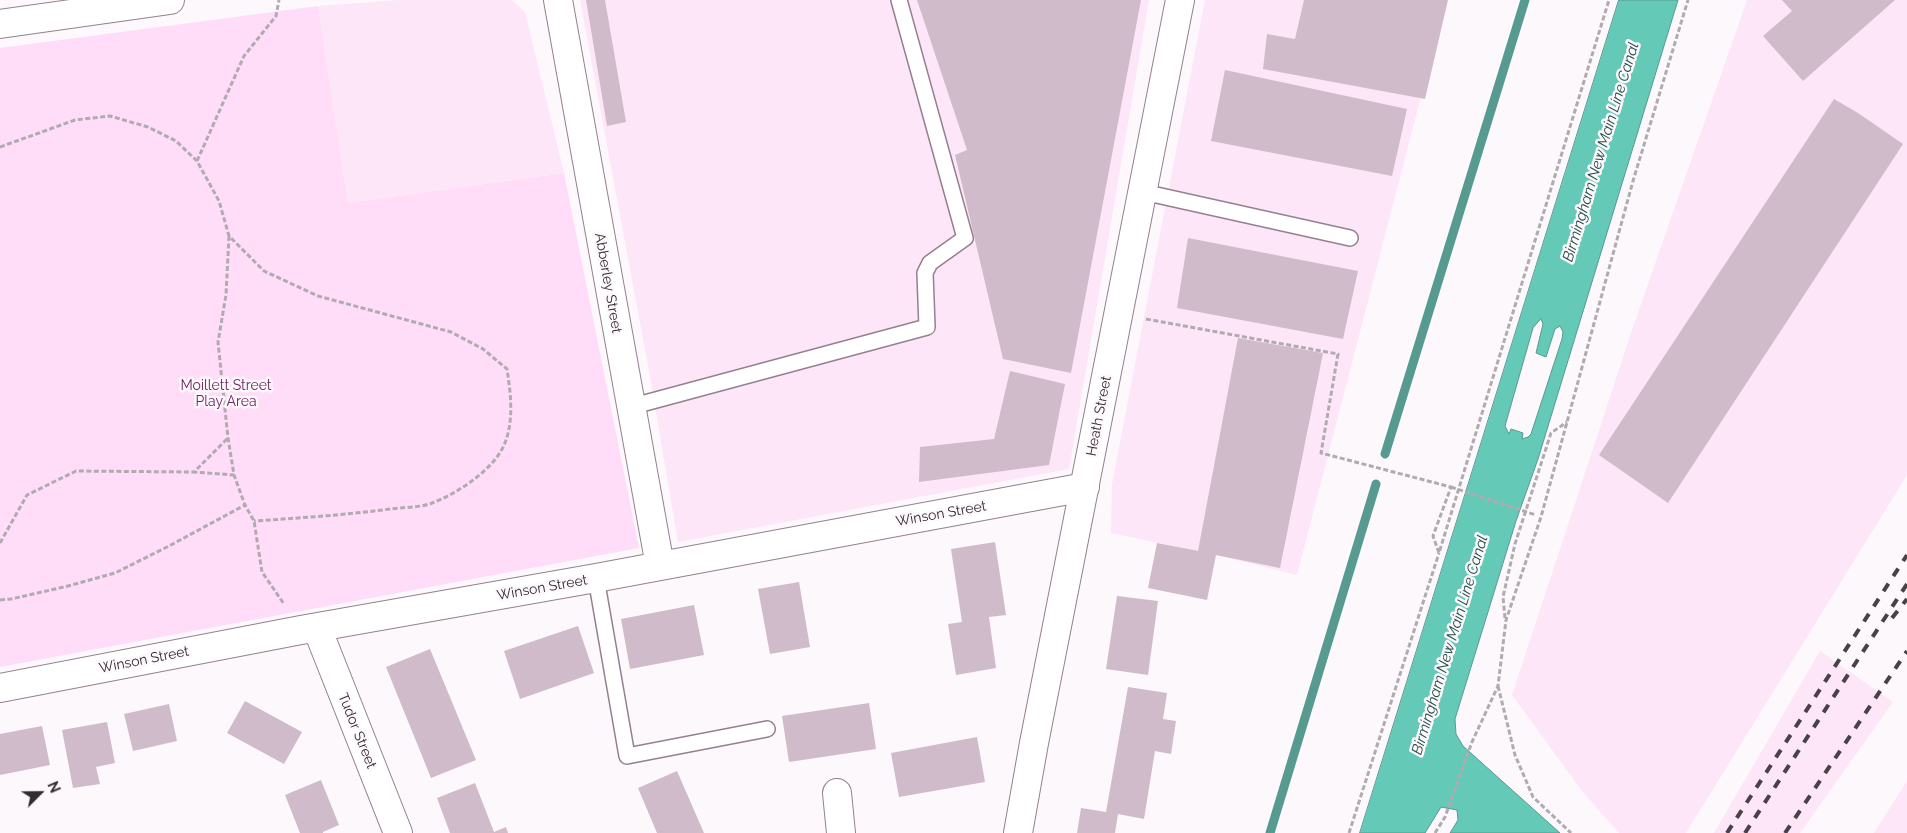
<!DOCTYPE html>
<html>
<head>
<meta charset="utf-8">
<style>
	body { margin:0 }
	#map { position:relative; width:1907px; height:833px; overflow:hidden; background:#fdf8fc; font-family:Raleway,sans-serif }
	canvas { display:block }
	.north { position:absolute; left:15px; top:768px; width:50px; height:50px; -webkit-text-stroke:4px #fdf8fc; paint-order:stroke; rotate:67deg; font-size:14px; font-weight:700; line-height:20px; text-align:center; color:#342b32 }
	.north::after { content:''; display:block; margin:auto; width:18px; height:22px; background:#342b32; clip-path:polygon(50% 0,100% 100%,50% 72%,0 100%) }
</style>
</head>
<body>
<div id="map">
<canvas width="1907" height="833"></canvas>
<div class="north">N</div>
</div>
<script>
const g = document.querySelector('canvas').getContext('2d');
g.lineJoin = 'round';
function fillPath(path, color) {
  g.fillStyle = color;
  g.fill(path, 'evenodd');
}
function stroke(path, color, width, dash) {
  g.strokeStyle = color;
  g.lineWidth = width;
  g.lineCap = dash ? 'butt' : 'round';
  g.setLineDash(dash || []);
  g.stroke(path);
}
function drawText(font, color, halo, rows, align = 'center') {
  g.font = font + ' Raleway,sans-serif';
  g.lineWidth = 5;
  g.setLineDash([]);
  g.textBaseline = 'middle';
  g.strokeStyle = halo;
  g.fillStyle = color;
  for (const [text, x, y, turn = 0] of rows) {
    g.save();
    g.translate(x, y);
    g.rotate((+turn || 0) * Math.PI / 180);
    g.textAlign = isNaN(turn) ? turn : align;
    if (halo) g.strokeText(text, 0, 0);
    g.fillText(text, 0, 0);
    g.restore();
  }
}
fillPath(new Path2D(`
	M399,0H512L525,12L564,173L348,203L318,6Z
	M580,0H1149L1069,469L678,542L649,371Z
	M1205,0H1446L1297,575L1216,555L1111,533L1112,484Z
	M1747,0H1907V475L1686,833H1619L1582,791L1512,695L1632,330Z
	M1820,651L1893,702L1800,833H1714Z
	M1907,781V833H1874Z`), '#fde6f8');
fillPath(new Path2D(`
	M318,6L348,203L564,173L639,548L0,667V48Z`), '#ffdcf7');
const water = new Path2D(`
	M1619,0H1678L1538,459L1516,521L1455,719L1456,734L1463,746L1560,833H1450L1458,820L1457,810L1441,807L1425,833H1360ZM1541,319L1543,324L1536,353L1546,357L1555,329L1560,326L1563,332L1562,339L1531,434L1528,437L1522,439L1523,433L1511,429L1509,434L1505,426L1533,328Z`);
fillPath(water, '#65c9b8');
stroke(water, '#569a90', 1);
stroke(new Path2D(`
	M1385,454L1525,0
	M1270,833L1376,484`), '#569a90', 9);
fillPath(new Path2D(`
	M586,0H605L626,122L607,126Z
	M917,0H1141L1071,373L1003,359L955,155L967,150Z
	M1304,0H1448L1425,99L1263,69L1267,34L1295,39Z
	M1782,0H1895L1803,81L1763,36L1792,11Z
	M1225,70L1407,109L1392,176L1211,141Z
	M1834,99L1858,113L1903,144L1668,503L1599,455Z
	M1188,238L1358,271L1343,339L1177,308Z
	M1238,338L1323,353L1280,568L1216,555L1207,600L1148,588L1157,543L1204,552L1198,551Z
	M1010,371L1065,384L1049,465L919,482L920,447L994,439Z
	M995,542L1006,615L989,617L996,668L956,675L948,624L962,622L951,549Z
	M799,582L810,647L770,654L758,589Z
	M1117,596L1158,601L1148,675L1106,669Z
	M694,605L704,655L630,669L621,619Z
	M578,626L594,673L520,699L504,651Z
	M430,649L476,760L431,778L386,667Z
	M1128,687L1167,693L1163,719L1176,721L1171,754L1155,751L1144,819L1118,814L1115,833H1077L1081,808L1106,812Z
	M245,701L302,732L284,764L227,733Z
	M869,703L876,749L789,762L782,716Z
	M169,704L177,741L133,751L124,714Z
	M107,722L115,763L96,767L100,784L73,788L62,730Z
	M42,726L50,765L0,775V734Z
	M977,737L985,782L899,797L891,753Z
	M677,771L704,833H657L638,788Z
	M321,780L339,825L323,832V833H300L285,795Z
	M475,783L494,832L506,827L508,833H450L437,798Z`), '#d0bbcb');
const service = new Path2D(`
	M1143,192L1350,238
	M630,407L927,327L925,273L930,263L965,238L899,0
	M596,578L627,756L767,729`);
const minor = new Path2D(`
	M558,0L660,566
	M0,24L170,0
	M317,628L398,833
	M0,688L301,630L596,578L1085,487
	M837,793L841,833`);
const secondary = new Path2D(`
	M1018,833L1034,743L1180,0`);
stroke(service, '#948090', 18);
stroke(minor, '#948090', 30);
stroke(secondary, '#948090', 30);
stroke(new Path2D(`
	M0,147L75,120L110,116L148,127L176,141L197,161L219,201L229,236L264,271L318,296L451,332L483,349L507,369C511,395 515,427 501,451C488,473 456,494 432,503C420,508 403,507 390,509C345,515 299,518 254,521
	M197,161L244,56L276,16L279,0
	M229,236L226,295L218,342L228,438L234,475L245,505L254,521L262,572L284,604
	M1146,319L1338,354L1321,453L1451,487L1433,536L1439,553L1609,0
	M227,439L194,472L234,475
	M0,543L27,495L76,471L194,472
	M0,600L11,599L68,586L115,573L169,546L245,505
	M1505,618L1503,597L1515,544L1551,433L1567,422
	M1498,686L1515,755L1533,797L1571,833
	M1349,833L1439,553
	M1435,833L1445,817L1472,742L1498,686L1506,620L1541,517L1633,181L1688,0`), '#b1abb0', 3, [5, 2.5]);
stroke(service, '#fff', 15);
stroke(minor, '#fff', 28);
stroke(secondary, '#fff', 28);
stroke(new Path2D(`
	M1892,618L1907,599
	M1727,833L1907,555
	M1745,833L1907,584
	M1785,833L1907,651`), '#4a4148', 4, [9, 9]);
stroke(new Path2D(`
	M1451,487L1536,515`), '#b1abb0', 3, [5, 2.5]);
drawText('14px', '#342b32', '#fdf8fc', [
	["Abberley Street",608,283,80],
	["Heath Street",1099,416,-79],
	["Winson Street",941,514,-10],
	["Winson Street",542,588,-10],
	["Winson Street",144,660,-11],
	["Tudor Street",357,731,68]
]);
drawText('14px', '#6d2562', '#fdf8fc', [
	["Moillett Street",226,386],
	["Play Area",226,402]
]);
drawText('italic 15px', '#224f47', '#fdf8fc', [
	["Birmingham New Main Line Canal",1601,152,-73],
	["Birmingham New Main Line Canal",1450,645,-73]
]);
</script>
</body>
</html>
